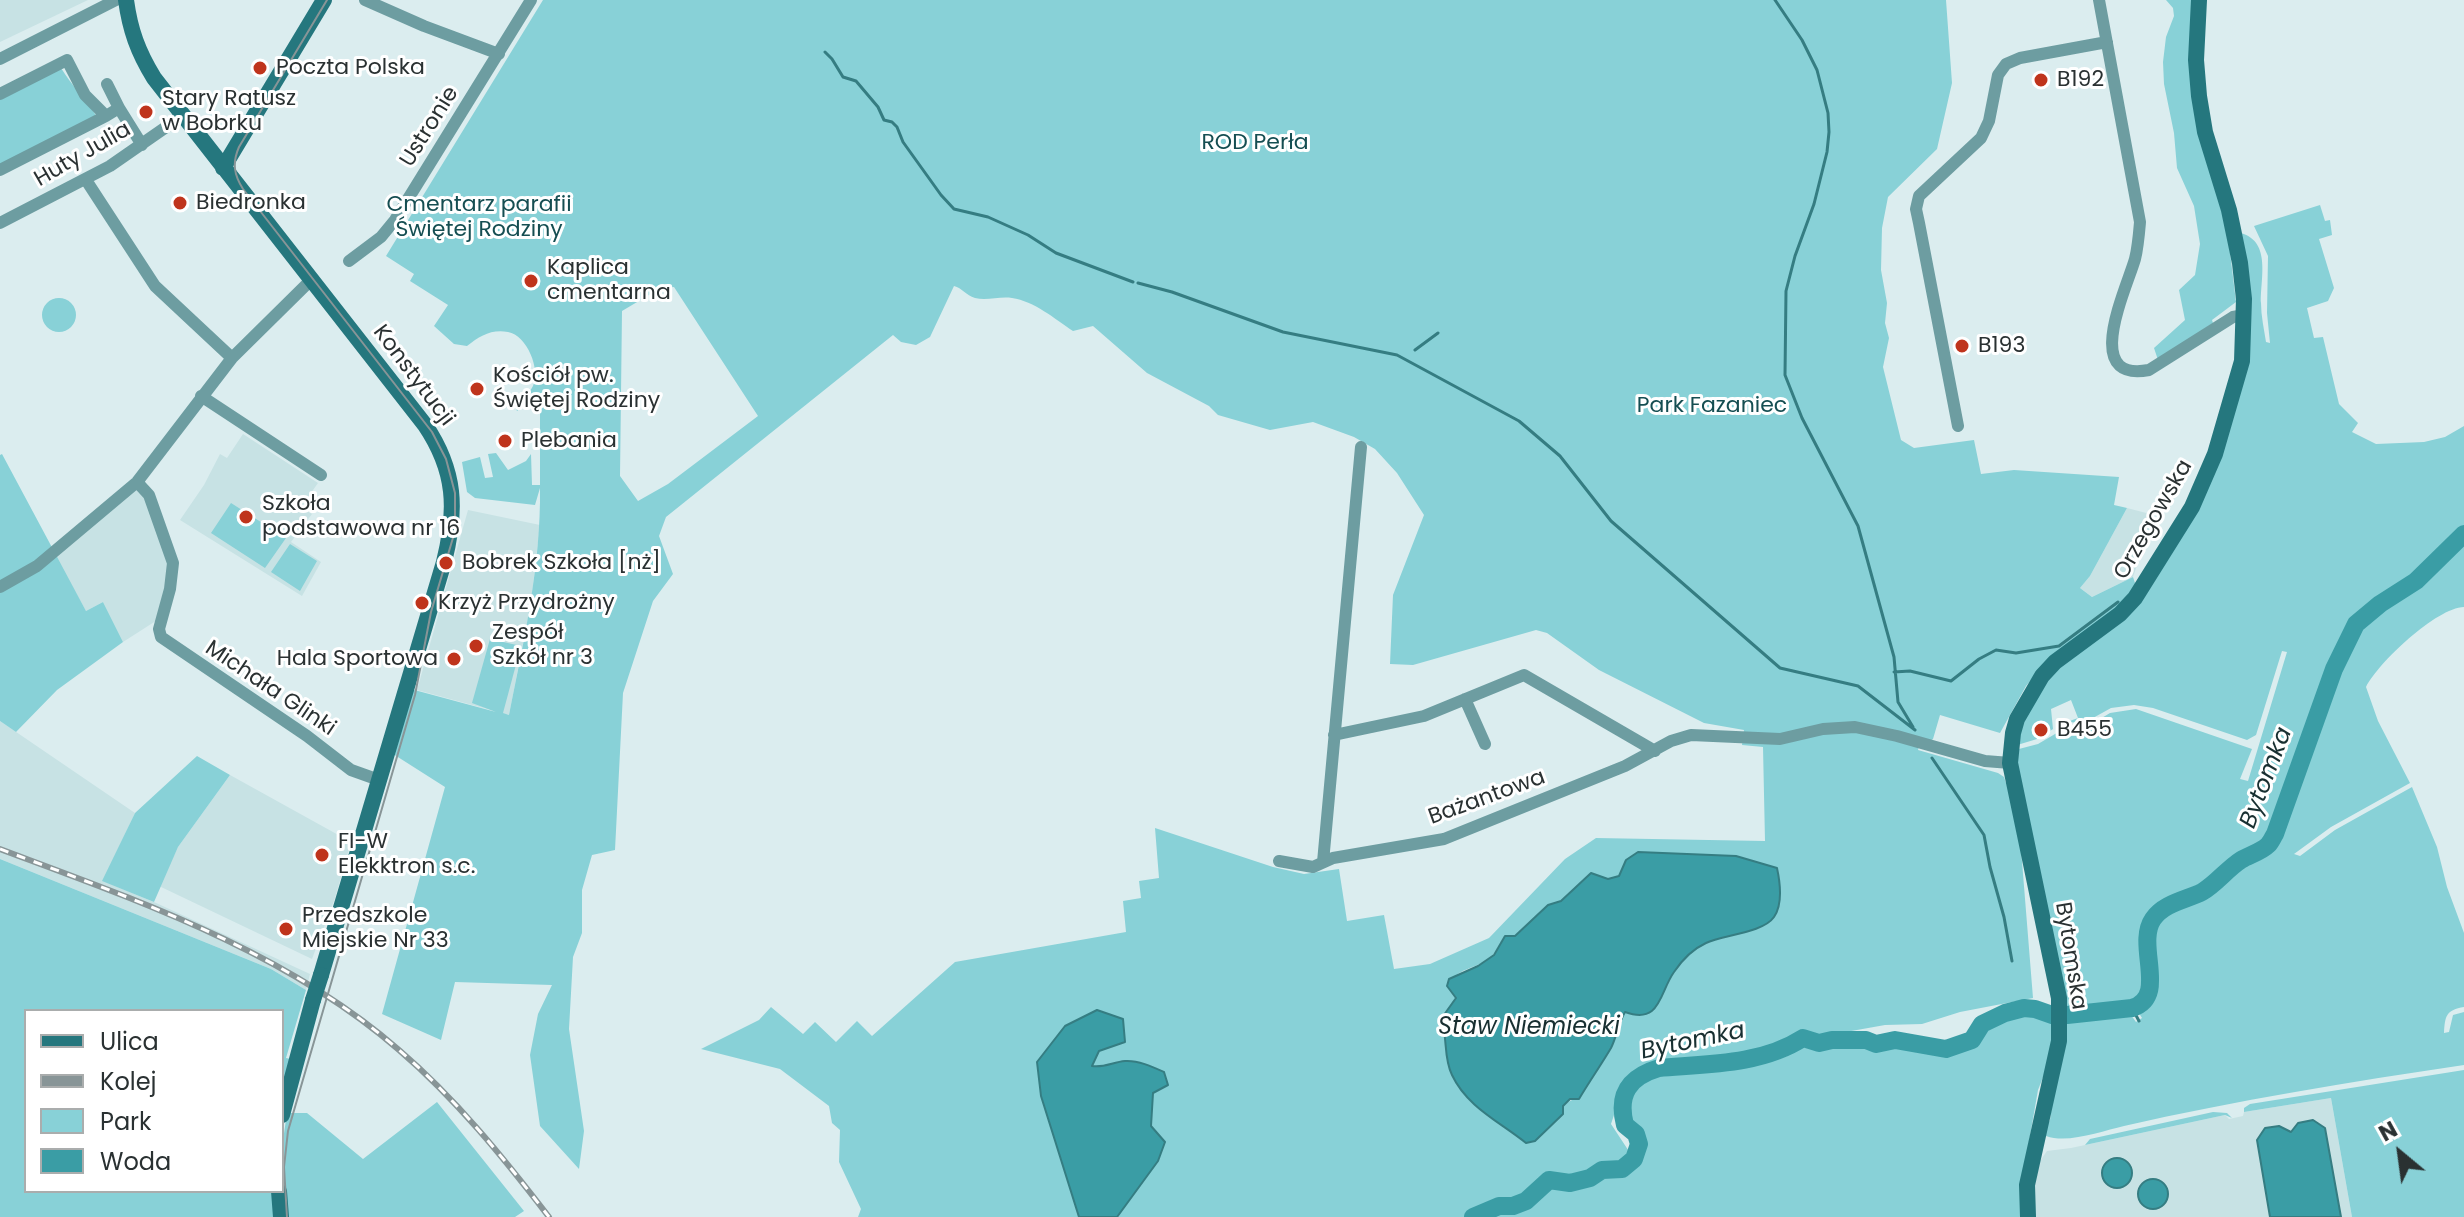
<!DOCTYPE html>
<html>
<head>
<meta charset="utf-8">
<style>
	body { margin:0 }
	#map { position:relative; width:2464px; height:1217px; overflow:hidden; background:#dbedef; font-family:Poppins,sans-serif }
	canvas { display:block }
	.legend { position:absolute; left:24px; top:1009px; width:260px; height:184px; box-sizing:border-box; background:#fff; border:2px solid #aaadad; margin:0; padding:10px 14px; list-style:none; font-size:24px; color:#2a3132 }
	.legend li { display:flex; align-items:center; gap:16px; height:40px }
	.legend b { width:40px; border:2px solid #aaadad }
	.north { position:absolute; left:2360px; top:1113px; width:80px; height:80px; -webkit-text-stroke:6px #fff; paint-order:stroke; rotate:331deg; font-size:22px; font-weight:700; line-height:32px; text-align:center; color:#2a3132 }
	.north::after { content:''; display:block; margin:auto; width:28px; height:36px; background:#2a3132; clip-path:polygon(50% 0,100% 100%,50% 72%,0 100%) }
</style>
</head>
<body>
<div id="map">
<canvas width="2464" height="1217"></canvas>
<ul class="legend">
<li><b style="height:10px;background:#25777e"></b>Ulica</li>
<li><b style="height:10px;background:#889597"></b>Kolej</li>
<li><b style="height:22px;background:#88d1d7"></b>Park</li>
<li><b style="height:22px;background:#3a9da5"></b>Woda</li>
</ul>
<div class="north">N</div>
</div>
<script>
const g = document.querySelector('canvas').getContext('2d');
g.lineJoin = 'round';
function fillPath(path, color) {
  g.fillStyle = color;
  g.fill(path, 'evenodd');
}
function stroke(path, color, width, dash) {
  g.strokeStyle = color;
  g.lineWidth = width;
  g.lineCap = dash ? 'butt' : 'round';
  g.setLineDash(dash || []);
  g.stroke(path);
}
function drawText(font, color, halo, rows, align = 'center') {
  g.font = font + ' Poppins,sans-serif';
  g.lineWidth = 6;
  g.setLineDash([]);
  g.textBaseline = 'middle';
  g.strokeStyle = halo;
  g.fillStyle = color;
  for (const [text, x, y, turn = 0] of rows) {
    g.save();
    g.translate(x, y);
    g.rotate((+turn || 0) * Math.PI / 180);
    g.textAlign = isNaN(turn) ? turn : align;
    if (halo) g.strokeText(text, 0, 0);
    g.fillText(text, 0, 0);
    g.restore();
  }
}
fillPath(new Path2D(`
	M0,0H88L0,42Z
	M243,434L318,483L301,507L312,514L291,542L321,562L302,596L180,520L204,485L220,454L227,458Z
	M137,482L173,563L162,617L123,642L103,602L86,611L53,553Z
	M2127,508L2154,515L2133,577L2092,597L2080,588L2090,576Z
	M468,510L540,525L531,603L509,715L417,690Z
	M0,721L135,813L103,881L154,902L310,974L306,990L271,969L0,859Z
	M230,775L351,842L335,898L312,959L159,886L178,847Z
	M2331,1098L2352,1217H2035L2034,1191L2040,1161L2047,1151L2071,1148L2225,1115L2229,1119L2243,1116L2244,1112Z`), '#c7e2e4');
fillPath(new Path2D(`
	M543,0H1946L1952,83L1937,149L1888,197L1882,228L1881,270L1887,303L1885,323L1889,338L1883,367L1901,440L1914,448L1974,440L1981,474L2014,470L2119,477L2114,505L2127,508L2090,576L2080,588L2092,597L2133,577L2136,586L2106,618L2051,656L2026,686L2000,733L1940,715L1933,739L1930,741L1921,739L1918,750L1998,773L2004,777L2006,783H2009L2021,849L2033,998L1960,1012L1922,1024L1885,1025L1784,1043L1740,1054L1671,1061L1627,1076L1611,1124L1638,1165C1649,1150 1647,1134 1630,1126L1627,1109L1631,1088C1653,1063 1685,1073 1714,1069C1745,1064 1777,1056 1804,1041L1817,1045L1865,1042C1875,1050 1883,1044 1894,1043C1916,1042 1934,1057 1956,1051C1970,1047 1975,1039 1984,1028C1992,1018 2011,1012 2024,1011C2035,1011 2043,1017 2054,1018L2049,1062L2038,1090L2022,1182L2020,1217H858L861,1209L839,1162L840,1130L832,1123L829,1106L780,1069L701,1049L759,1020L771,1007L803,1034L815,1022L836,1042L857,1021L872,1036L955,962L1126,932L1123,901L1141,898L1139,881L1159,878L1155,828L1273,867L1304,874L1339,869L1347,921L1384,915L1394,969L1430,964L1489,938L1565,859L1596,838L1765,841L1763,747L1742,745L1744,730L1704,723L1599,670L1547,633L1536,630L1413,665L1390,664L1393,595L1424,515L1397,473L1375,449L1354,437L1313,422L1270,430L1218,415L1209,406L1147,373L1093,326L1073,331C1055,319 1034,301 1012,298C1000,296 987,301 975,298C966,295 962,288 954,286L930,337L916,345L901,342L893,335L666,517L659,536L673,574L653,601L623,693L615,850L592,855L582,890V933L573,957L569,1029L584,1131L579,1169L540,1126L530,1055L538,1014L552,985L455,982L441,1040L382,1014L445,787L390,752L407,688L496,712L472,703L490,639L521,646L503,713L509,715C524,640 541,565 540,488L535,505L475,498L467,492L462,462L480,457L485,478L493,477L488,454L496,453L508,470L526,461L531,454L532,485H540V399L533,398L517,411L514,404C520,399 530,393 533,386C541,370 527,335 508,332C491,329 480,336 467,346L454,344L434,326L448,305L410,281L414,274L386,256ZM674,287L758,416L668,484L638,501L620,476L622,311L659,289ZM1638,852L1736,856L1778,868L1779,891L1775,915C1759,935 1728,933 1707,942C1699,945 1693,951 1687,957C1681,962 1675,969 1671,976C1661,996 1656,1025 1625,1012C1618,1023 1617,1035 1611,1048C1601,1065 1589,1082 1579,1098C1560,1100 1548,1128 1535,1141L1483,1112L1446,1040L1441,1019L1456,998L1447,986C1458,967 1474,970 1490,958C1497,952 1499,943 1505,936H1515L1548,905L1561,902L1591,874L1608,879L1619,876L1626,860Z
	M2166,0H2194L2191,70L2225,211L2236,302L2212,320L2213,323L2158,360L2154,348L2185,320L2179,290L2195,275L2200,244L2194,206L2177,168L2174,133L2164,84L2163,62L2166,37L2174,16L2173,8Z
	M61,68C72,86 86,99 97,117L0,166V99Z
	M2320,205L2325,221L2330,220L2332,235L2319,239L2334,288L2328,301L2307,308L2314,338L2323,337L2339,404L2358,423L2352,432L2376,444L2424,442L2445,437L2464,426V532L2416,579L2381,601L2357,622L2332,667L2298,765L2271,833L2263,844L2224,866L2204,885L2167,900L2148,917L2142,934L2145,982L2142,998L2130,1004L2065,1012L2015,750L2038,744L2067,727L2090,725L2110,713L2136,709L2252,749L2240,779L2248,781L2287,652L2282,651L2256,735L2247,740L2153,708L2134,705L2111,708L2084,723L2067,722L2078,718L2071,700L2051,709L2053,729L2047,733L2044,724L2035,727L2037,739L2014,746L2039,683L2120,617L2193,508L2245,361L2241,233C2272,242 2260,280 2261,303C2261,316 2264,329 2266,342L2270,343L2267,313L2268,256L2254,226Z
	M42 315a17 17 0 1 1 34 0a17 17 0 1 1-34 0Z
	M2,454L86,611L103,602L123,642L57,690L16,732L0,721V455Z
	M231,503L286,538L265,568L211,533Z
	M2464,536V607C2436,608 2379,662 2366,687L2378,721L2410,783L2331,827L2294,854L2300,856L2335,830L2412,787L2437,847L2447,887L2464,933V1007C2446,1010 2445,1016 2444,1033L2449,1032L2453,1015L2464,1012V1065C2349,1082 2238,1100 2124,1126C2102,1131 2068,1144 2046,1136L2045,1128L2050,1120L2063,1019L2126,1013L2131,1015L2136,1022L2142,1018L2137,1010C2175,997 2133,941 2160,915C2172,903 2191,901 2205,893C2223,882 2236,865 2255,855C2266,850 2274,850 2281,839L2278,824L2316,728L2335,668L2357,625L2379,606L2416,583Z
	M290,544L317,561L300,591L271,572Z
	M197,756L230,775L178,847L154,902L102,881L135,813Z
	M0,859L271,969L306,990L286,1058L291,1059L282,1094V1011H26V1191H272L274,1217H0Z
	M2464,1070V1217H2352L2331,1098L2244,1112V1108L2250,1104Z
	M437,1102L524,1211L515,1217H286L282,1147L287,1113H307L363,1159Z
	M2213,1112L2227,1113L2232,1118L2225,1115L2085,1145L2090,1139Z`), '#88d1d7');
const water = new Path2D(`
	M1638,852L1736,856L1777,868C1780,882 1783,904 1774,917C1763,933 1722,935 1706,943C1693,949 1682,960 1674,972C1659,993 1661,1025 1625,1012C1618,1024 1617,1036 1611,1048C1601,1065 1589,1082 1579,1099H1570L1563,1106V1114L1535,1141L1526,1143C1500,1122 1467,1107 1452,1075C1443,1057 1448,1037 1441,1019L1456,998L1447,986L1449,979L1478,966L1494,955L1505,936H1515L1548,905L1561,901L1591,873L1608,879L1619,876L1626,860Z
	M1097,1010L1123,1019L1125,1042L1099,1051L1092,1066C1104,1068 1113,1062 1125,1061C1138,1060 1153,1067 1164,1072L1168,1085L1153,1093L1151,1126L1165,1142L1158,1161L1117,1217H1079L1041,1096L1037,1062L1065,1026Z
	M2313,1120L2325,1128L2341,1217H2270L2257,1140L2265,1128L2279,1126L2291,1132L2298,1123Z
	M2102 1173a15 15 0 1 1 30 0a15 15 0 1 1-30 0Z
	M2138 1194a15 15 0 1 1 30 0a15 15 0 1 1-30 0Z`);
fillPath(water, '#3a9da5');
stroke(water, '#357d82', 2);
stroke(new Path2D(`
	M1775,0L1802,40L1817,70L1828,113L1829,132L1827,152L1814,204L1795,256L1786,291L1785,375L1802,418L1858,526L1894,657L1898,702L1913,727
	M825,52L832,59L843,77L856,81L878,107L884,120L892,122L897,127L903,142L941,195L954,209L988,217L1028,235L1056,253L1133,282
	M1138,283L1172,292L1283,332L1397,355L1519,421L1560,456L1611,521L1780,668L1858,686L1915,730
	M1415,350L1438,333
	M1894,672L1910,671L1951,681L1979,659L1996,650L2016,653L2059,646L2118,602
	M1932,758L1984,835L1990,867L2004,917L2012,961
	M2132,1008L2139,1021`), '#357d82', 3);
stroke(new Path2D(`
	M2067,1015L2132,1008C2169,997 2135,945 2153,919C2164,903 2186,900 2202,892C2216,884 2227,869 2241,860C2249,855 2261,852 2268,845C2271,842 2273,837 2275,834L2334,669L2356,624L2380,604L2416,581L2464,534
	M1473,1217L1499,1206H1513L1526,1201L1549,1180L1570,1183L1590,1178L1602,1170L1622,1169L1634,1159L1639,1144L1636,1134L1625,1125C1617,1094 1629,1077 1659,1068C1707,1064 1761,1065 1803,1038L1819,1043L1832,1040H1866L1876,1044L1895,1040L1946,1049L1972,1040L1982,1024L2005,1013L2024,1008L2035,1009L2055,1016`), '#3a9da5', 18);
stroke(new Path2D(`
	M365,0L424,26L499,54
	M2099,0L2140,222C2139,234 2138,247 2135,259C2126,290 2081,383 2149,370L2233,317L2244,315
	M0,59L116,0
	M107,84L119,108
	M0,94L67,60L85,95L106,116L0,170
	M106,116L119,108L142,145
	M86,180L155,286L232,358
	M0,223L110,166L182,116
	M349,261L381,237L395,220L531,0
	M201,396L321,475
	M1958,426L1919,223L1916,209L1919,196L1981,138L1989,121L1998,75L2006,64L2020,58L2107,42
	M137,482L149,495L173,563L170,589L159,629L161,637L307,736L351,770L379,780
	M0,587L37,566L137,482L232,358L311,280
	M1465,699L1485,744
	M1334,735L1424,716L1524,675L1655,751
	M1279,861L1313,867L1333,858L1444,839L1625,766L1671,741L1691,735L1780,739L1823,729L1855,727L1897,736L1985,761L2010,763
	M1323,862L1361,447`), '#6d9da1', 12);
stroke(new Path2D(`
	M126,0C130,30 138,52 154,78L425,425C456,471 457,510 444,562L321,975
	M223,168L324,0
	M282,1115L313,1000
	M279,1191L281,1217
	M2028,1217L2027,1185L2059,1041V998L2010,763L2013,733L2017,719L2042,676L2055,662L2120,614L2135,598L2192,507L2215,454L2242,361L2244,299L2240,263L2229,210L2205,132L2199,96L2196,60L2199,0`), '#25777e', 16);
stroke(new Path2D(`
	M287,1217L284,1167L288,1131L415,695L431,612L455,531V493L446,459L432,432L243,189C234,175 232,163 239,147L327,0`), '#889597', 2);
const rail = new Path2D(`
	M0,849C139,901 285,951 399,1050C456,1099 503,1157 549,1217`);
stroke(rail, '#889597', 6);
stroke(rail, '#fff', 3, [9]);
stroke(new Path2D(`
	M313,1000L321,975`), '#25777e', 16);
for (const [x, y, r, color] of [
	[260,68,8,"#bf341c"],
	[2041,80,8,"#bf341c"],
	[146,112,8,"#bf341c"],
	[180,203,8,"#bf341c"],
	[531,281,8,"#bf341c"],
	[1962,346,8,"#bf341c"],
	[477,389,8,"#bf341c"],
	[505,441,8,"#bf341c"],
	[246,517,8,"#bf341c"],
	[446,563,8,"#bf341c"],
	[422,603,8,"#bf341c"],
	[476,646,8,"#bf341c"],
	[454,659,8,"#bf341c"],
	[2041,730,8,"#bf341c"],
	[322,855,8,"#bf341c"],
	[286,929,8,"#bf341c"]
]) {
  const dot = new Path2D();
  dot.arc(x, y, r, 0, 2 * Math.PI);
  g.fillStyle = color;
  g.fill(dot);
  stroke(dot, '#fff', 3);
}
drawText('22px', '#2a3132', '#fff', [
	["Poczta Polska",276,68],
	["B192",2057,80],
	["Stary Ratusz",162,99],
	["w Bobrku",162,124],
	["Biedronka",196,203],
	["Kaplica",547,268],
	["cmentarna",547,293],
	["B193",1978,346],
	["Kościół pw.",493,376],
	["Świętej Rodziny",493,401],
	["Plebania",521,441],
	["Szkoła",262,504],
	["podstawowa nr 16",262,529],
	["Bobrek Szkoła [nż]",462,563],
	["Krzyż Przydrożny",438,603],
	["Zespół",492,633],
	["Szkół nr 3",492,658],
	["Hala Sportowa",438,659,"right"],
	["B455",2057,730],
	["FI-W",338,842],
	["Elekktron s.c.",338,867],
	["Przedszkole",302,916],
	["Miejskie Nr 33",302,941]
], 'left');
drawText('22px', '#2a3132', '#fff', [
	["Ustronie",430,127,-58],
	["Huty Julia",83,155,-30],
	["Konstytucji",413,376,53],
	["Orzegowska",2154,520,-60],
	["Michała Glinki",270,689,34],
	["Bażantowa",1487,798,-20],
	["Bytomska",2070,956,81]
]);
drawText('22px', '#154e52', '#fff', [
	["ROD Perła",1255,143],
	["Cmentarz parafii",479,205],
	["Świętej Rodziny",479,230],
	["Park Fazaniec",1712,406]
]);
drawText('italic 24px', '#182f31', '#fff', [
	["Bytomka",2267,778,-69],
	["Staw Niemiecki",1529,1028],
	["Bytomka",1693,1042,-12]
]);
</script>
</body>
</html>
